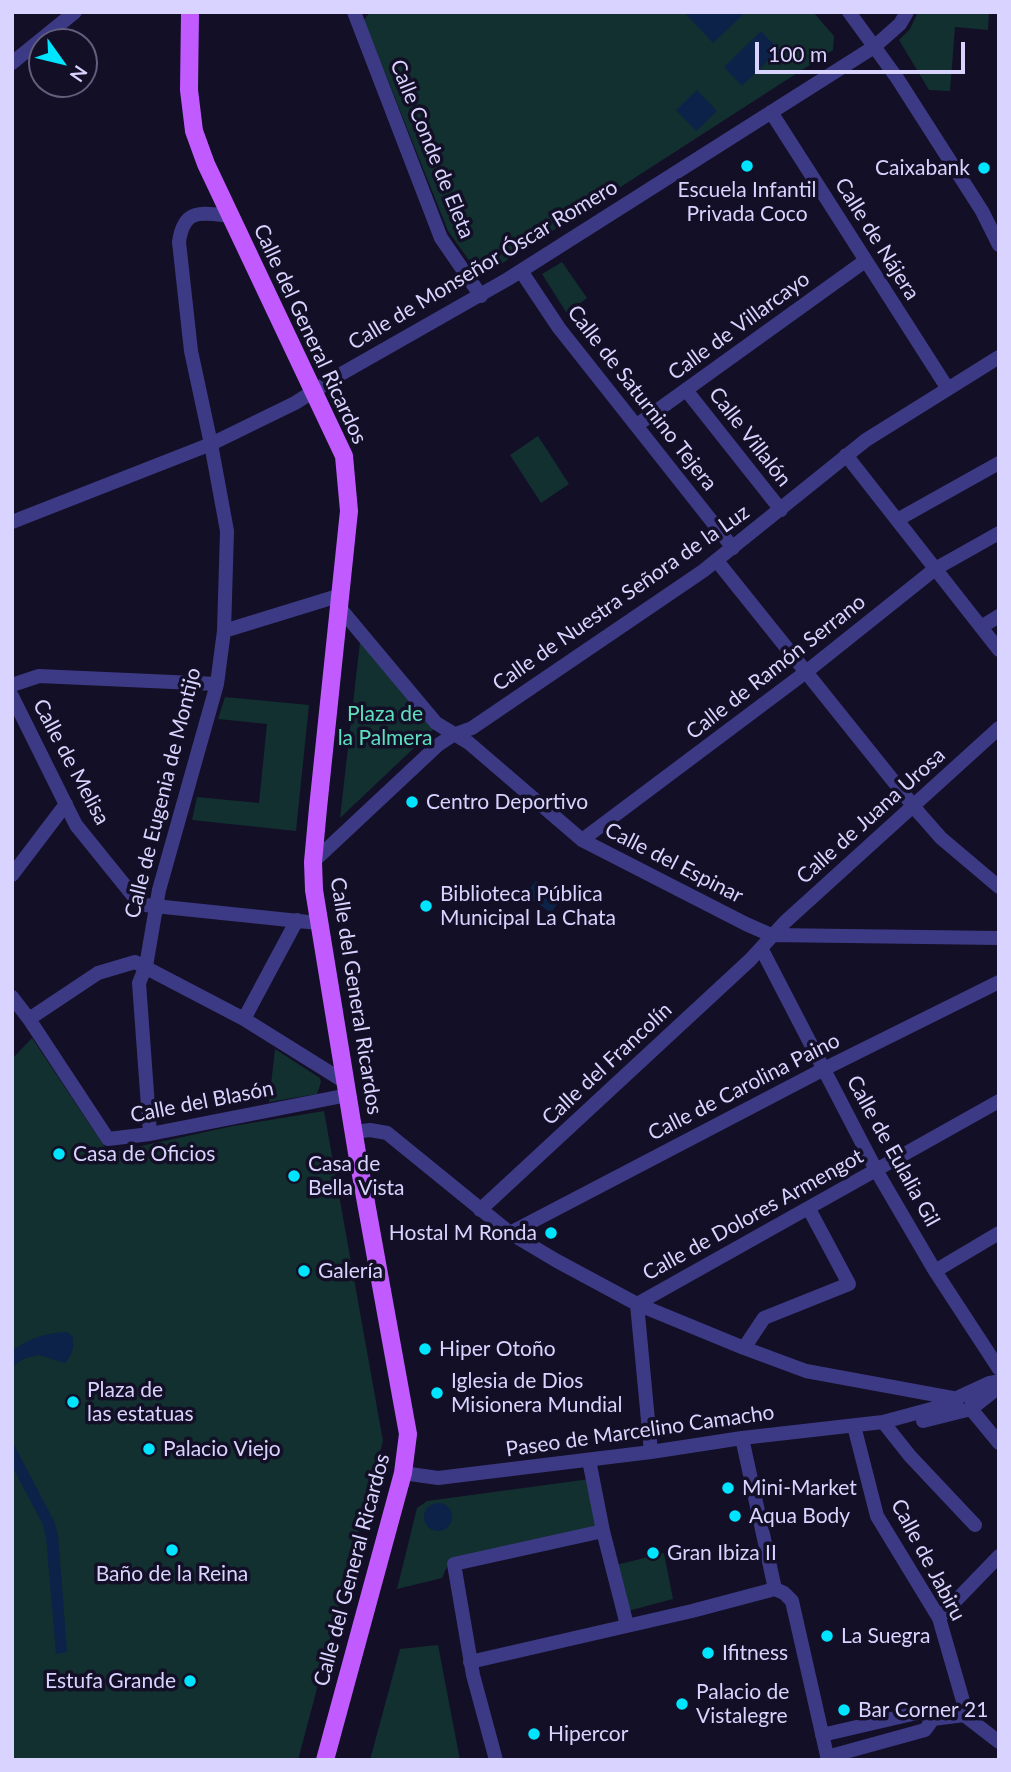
<!DOCTYPE html>
<html>
<head>
<meta charset="utf-8">
<style>
	body { margin:0 }
	#map { position:relative; width:1011px; height:1772px; overflow:hidden; background:#130f26; font-family:Lato,sans-serif }
	canvas { display:block }
	.frame { position:absolute; inset:0; border:14px solid #d9d4ff; pointer-events:none }
	.north { position:absolute; left:28px; top:28px; width:70px; height:70px; box-sizing:border-box; background:#130f26; border:2px solid #625e7d; border-radius:50%; rotate:124deg; font-size:19px; font-weight:700; line-height:28px; text-align:center; color:#d9d4ff }
	.north::after { content:''; display:block; margin:auto; width:24px; height:32px; background:#00e5ff; clip-path:polygon(50% 0,100% 100%,50% 72%,0 100%) }
	.scale { position:absolute; left:755px; top:42px; width:210px; height:32px; box-sizing:border-box; border:4px solid #d9d4ff; border-top:0; padding-left:9px; font-size:21px; line-height:24px; white-space:nowrap; color:#d9d4ff; -webkit-text-stroke:5px #130f26; paint-order:stroke }
</style>
</head>
<body>
<div id="map">
<canvas width="1011" height="1772"></canvas>
<div class="frame"></div>
<div class="north">N</div>
<div class="scale">100 m</div>
</div>
<script>
const g = document.querySelector('canvas').getContext('2d');
g.lineJoin = 'round';
function fillPath(path, color) {
  g.fillStyle = color;
  g.fill(path, 'evenodd');
}
function stroke(path, color, width, dash) {
  g.strokeStyle = color;
  g.lineWidth = width;
  g.lineCap = dash ? 'butt' : 'round';
  g.setLineDash(dash || []);
  g.stroke(path);
}
function drawText(font, color, halo, rows, align = 'center') {
  g.font = font + ' Lato,sans-serif';
  g.lineWidth = 7;
  g.setLineDash([]);
  g.textBaseline = 'middle';
  g.strokeStyle = halo;
  g.fillStyle = color;
  for (const [text, x, y, turn = 0] of rows) {
    g.save();
    g.translate(x, y);
    g.rotate((+turn || 0) * Math.PI / 180);
    g.textAlign = isNaN(turn) ? turn : align;
    if (halo) g.strokeText(text, 0, 0);
    g.fillText(text, 0, 0);
    g.restore();
  }
}
fillPath(new Path2D(`
	M370,12H813L834,36L833,50L481,277L448,231L364,20Z
	M918,12H989L988,30L955,27L950,91L929,90L899,40L910,29Z
	M562,262L587,298L569,312H566L542,274Z
	M538,436L569,484L541,503L510,455Z
	M360,642L433,730L340,818Z
	M225,697L309,705L296,831L192,820L197,797L259,803L267,724L218,719Z
	M32,1038L109,1153L233,1126L324,1111L383,1441L298,1760H12V1059Z
	M275,1049L320,1078L321,1082L317,1094L269,1102Z
	M590,1479L600,1528L449,1562L442,1578L397,1589L417,1508L427,1501Z
	M664,1553L673,1599L624,1612L612,1566Z
	M438,1645L460,1760H370L400,1649Z`), '#12302f');
fillPath(new Path2D(`
	M684,12H745V13L713,43Z
	M761,31L779,50L742,86L724,67Z
	M697,90L717,111L696,131L676,110Z
	M536,881L561,899L551,913L525,895Z
	M67,1332L73,1337C74,1348 73,1354 65,1363L38,1355L23,1359L12,1367V1351C28,1338 47,1333 67,1332Z
	M12,1441L54,1521L58,1534L67,1652L56,1654L46,1537L43,1525L12,1466Z
	M424 1517a14 14 0 1 1 28 0a14 14 0 1 1-28 0Z`), '#0c2248');
stroke(new Path2D(`
	M354,12L441,238L481,296
	M849,12L897,78L982,211L999,245
	M12,63L75,12
	M771,112L948,389
	M521,271L559,328L733,548
	M686,390L781,510
	M637,425L865,261
	M846,455L999,650
	M897,520L999,463
	M12,522L211,444L295,403L341,374L508,279L874,47L900,24L907,12
	M717,561L919,813L941,838L999,887
	M339,607L436,723L469,743L582,840L746,924L771,935L999,938
	M981,627L999,616
	M224,631L341,595
	M12,685L39,676L217,684
	M12,696L76,825L135,898L145,905L318,923
	M582,840L806,672L935,569L999,533
	M313,862L438,745L453,735L472,728L703,571L866,440L999,357
	M12,875L66,804
	M761,948L876,1170L935,1271L999,1369
	M12,997L29,1019L108,1139L150,1134L348,1095
	M29,1019L98,973L135,962L244,1019L345,1082
	M244,1019L297,920
	M354,1132L370,1130L387,1133L510,1233L557,1261L637,1304L744,1348L806,1371L958,1399
	M150,1134L139,983L146,966L159,890L217,684L224,631L227,531L211,444L191,351L179,242C184,207 202,213 231,216
	M480,1210L750,960L785,922L999,728
	M510,1233L824,1069L999,982
	M935,1271L999,1233
	M744,1348L764,1318L849,1284L809,1209
	M972,1402L971,1409L999,1443
	M923,1421L971,1409L999,1387
	M883,1422L910,1456L975,1525
	M854,1426L877,1516L939,1618L963,1701L964,1715
	M742,1438L775,1589
	M651,1452L637,1304L999,1101
	M589,1460L603,1531
	M403,1473L438,1478L651,1452L742,1438L883,1422L935,1408L989,1383L999,1381
	M939,1618L999,1556
	M470,1662L692,1611L775,1589L784,1593L792,1601L828,1760
	M964,1715L999,1742
	M822,1735L921,1712L933,1719L964,1715
	M827,1757L925,1730L933,1719
	M496,1760L473,1675L454,1564L603,1531L627,1625`), '#3d3a85', 14);
stroke(new Path2D(`
	M190,12L189,90L194,131L206,164L344,456L349,511L318,808L313,862L314,890L357,1153L408,1434L403,1473L325,1760`), '#c25bff', 18);
for (const [x, y, r, color] of [
	[747,166,7,"#00e5ff"],
	[984,168,7,"#00e5ff"],
	[412,802,7,"#00e5ff"],
	[426,906,7,"#00e5ff"],
	[59,1154,7,"#00e5ff"],
	[294,1176,7,"#00e5ff"],
	[551,1233,7,"#00e5ff"],
	[304,1271,7,"#00e5ff"],
	[425,1349,7,"#00e5ff"],
	[437,1393,7,"#00e5ff"],
	[73,1402,7,"#00e5ff"],
	[149,1449,7,"#00e5ff"],
	[728,1488,7,"#00e5ff"],
	[735,1516,7,"#00e5ff"],
	[172,1550,7,"#00e5ff"],
	[653,1553,7,"#00e5ff"],
	[827,1636,7,"#00e5ff"],
	[708,1653,7,"#00e5ff"],
	[190,1681,7,"#00e5ff"],
	[682,1704,7,"#00e5ff"],
	[844,1710,7,"#00e5ff"],
	[534,1734,7,"#00e5ff"]
]) {
  const dot = new Path2D();
  dot.arc(x, y, r, 0, 2 * Math.PI);
  g.fillStyle = color;
  g.fill(dot);
  stroke(dot, '#130f26', 2.5);
}
drawText('21px', '#d9d4ff', '#130f26', [
	["Calle Conde de Eleta",432,149,68],
	["Calle de Nájera",877,239,58],
	["Calle de Monseñor Óscar Romero",483,265,-31],
	["Calle de Villarcayo",739,326,-36],
	["Calle del General Ricardos",310,334,65],
	["Calle de Saturnino Tejera",642,398,52],
	["Calle Villalón",750,437,52],
	["Calle de Nuestra Señora de la Luz",621,598,-35],
	["Calle de Ramón Serrano",776,667,-38],
	["Calle de Melisa",71,762,62],
	["Calle de Eugenia de Montijo",163,793,-76],
	["Calle de Juana Urosa",871,816,-42],
	["Calle del Espinar",674,863,27],
	["Calle del General Ricardos",356,996,81],
	["Calle del Francolín",607,1064,-43],
	["Calle de Carolina Paino",744,1087,-27],
	["Calle del Blasón",202,1102,-11],
	["Calle de Eulalia Gil",893,1151,61],
	["Calle de Dolores Armengot",753,1215,-29],
	["Paseo de Marcelino Camacho",640,1431,-8],
	["Calle de Jabiru",928,1560,62],
	["Calle del General Ricardos",352,1570,-75]
]);
drawText('21px', '#d9d4ff', '#130f26', [
	["Caixabank",970,168,"right"],
	["Escuela Infantil",747,190,"center"],
	["Privada Coco",747,214,"center"],
	["Centro Deportivo",426,802],
	["Biblioteca Pública",440,894],
	["Municipal La Chata",440,918],
	["Casa de Oficios",73,1154],
	["Casa de",308,1164],
	["Bella Vista",308,1188],
	["Hostal M Ronda",537,1233,"right"],
	["Galería",318,1271],
	["Hiper Otoño",439,1349],
	["Iglesia de Dios",451,1381],
	["Misionera Mundial",451,1405],
	["Plaza de",87,1390],
	["las estatuas",87,1414],
	["Palacio Viejo",163,1449],
	["Mini-Market",742,1488],
	["Aqua Body",749,1516],
	["Gran Ibiza II",667,1553],
	["Baño de la Reina",172,1574,"center"],
	["La Suegra",841,1636],
	["Ifitness",722,1653],
	["Estufa Grande",176,1681,"right"],
	["Palacio de",696,1692],
	["Vistalegre",696,1716],
	["Bar Corner 21",858,1710],
	["Hipercor",548,1734]
], 'left');
drawText('21px', '#5fe0c0', '#130f26', [
	["Plaza de",385,714],
	["la Palmera",385,738]
]);
</script>
</body>
</html>
